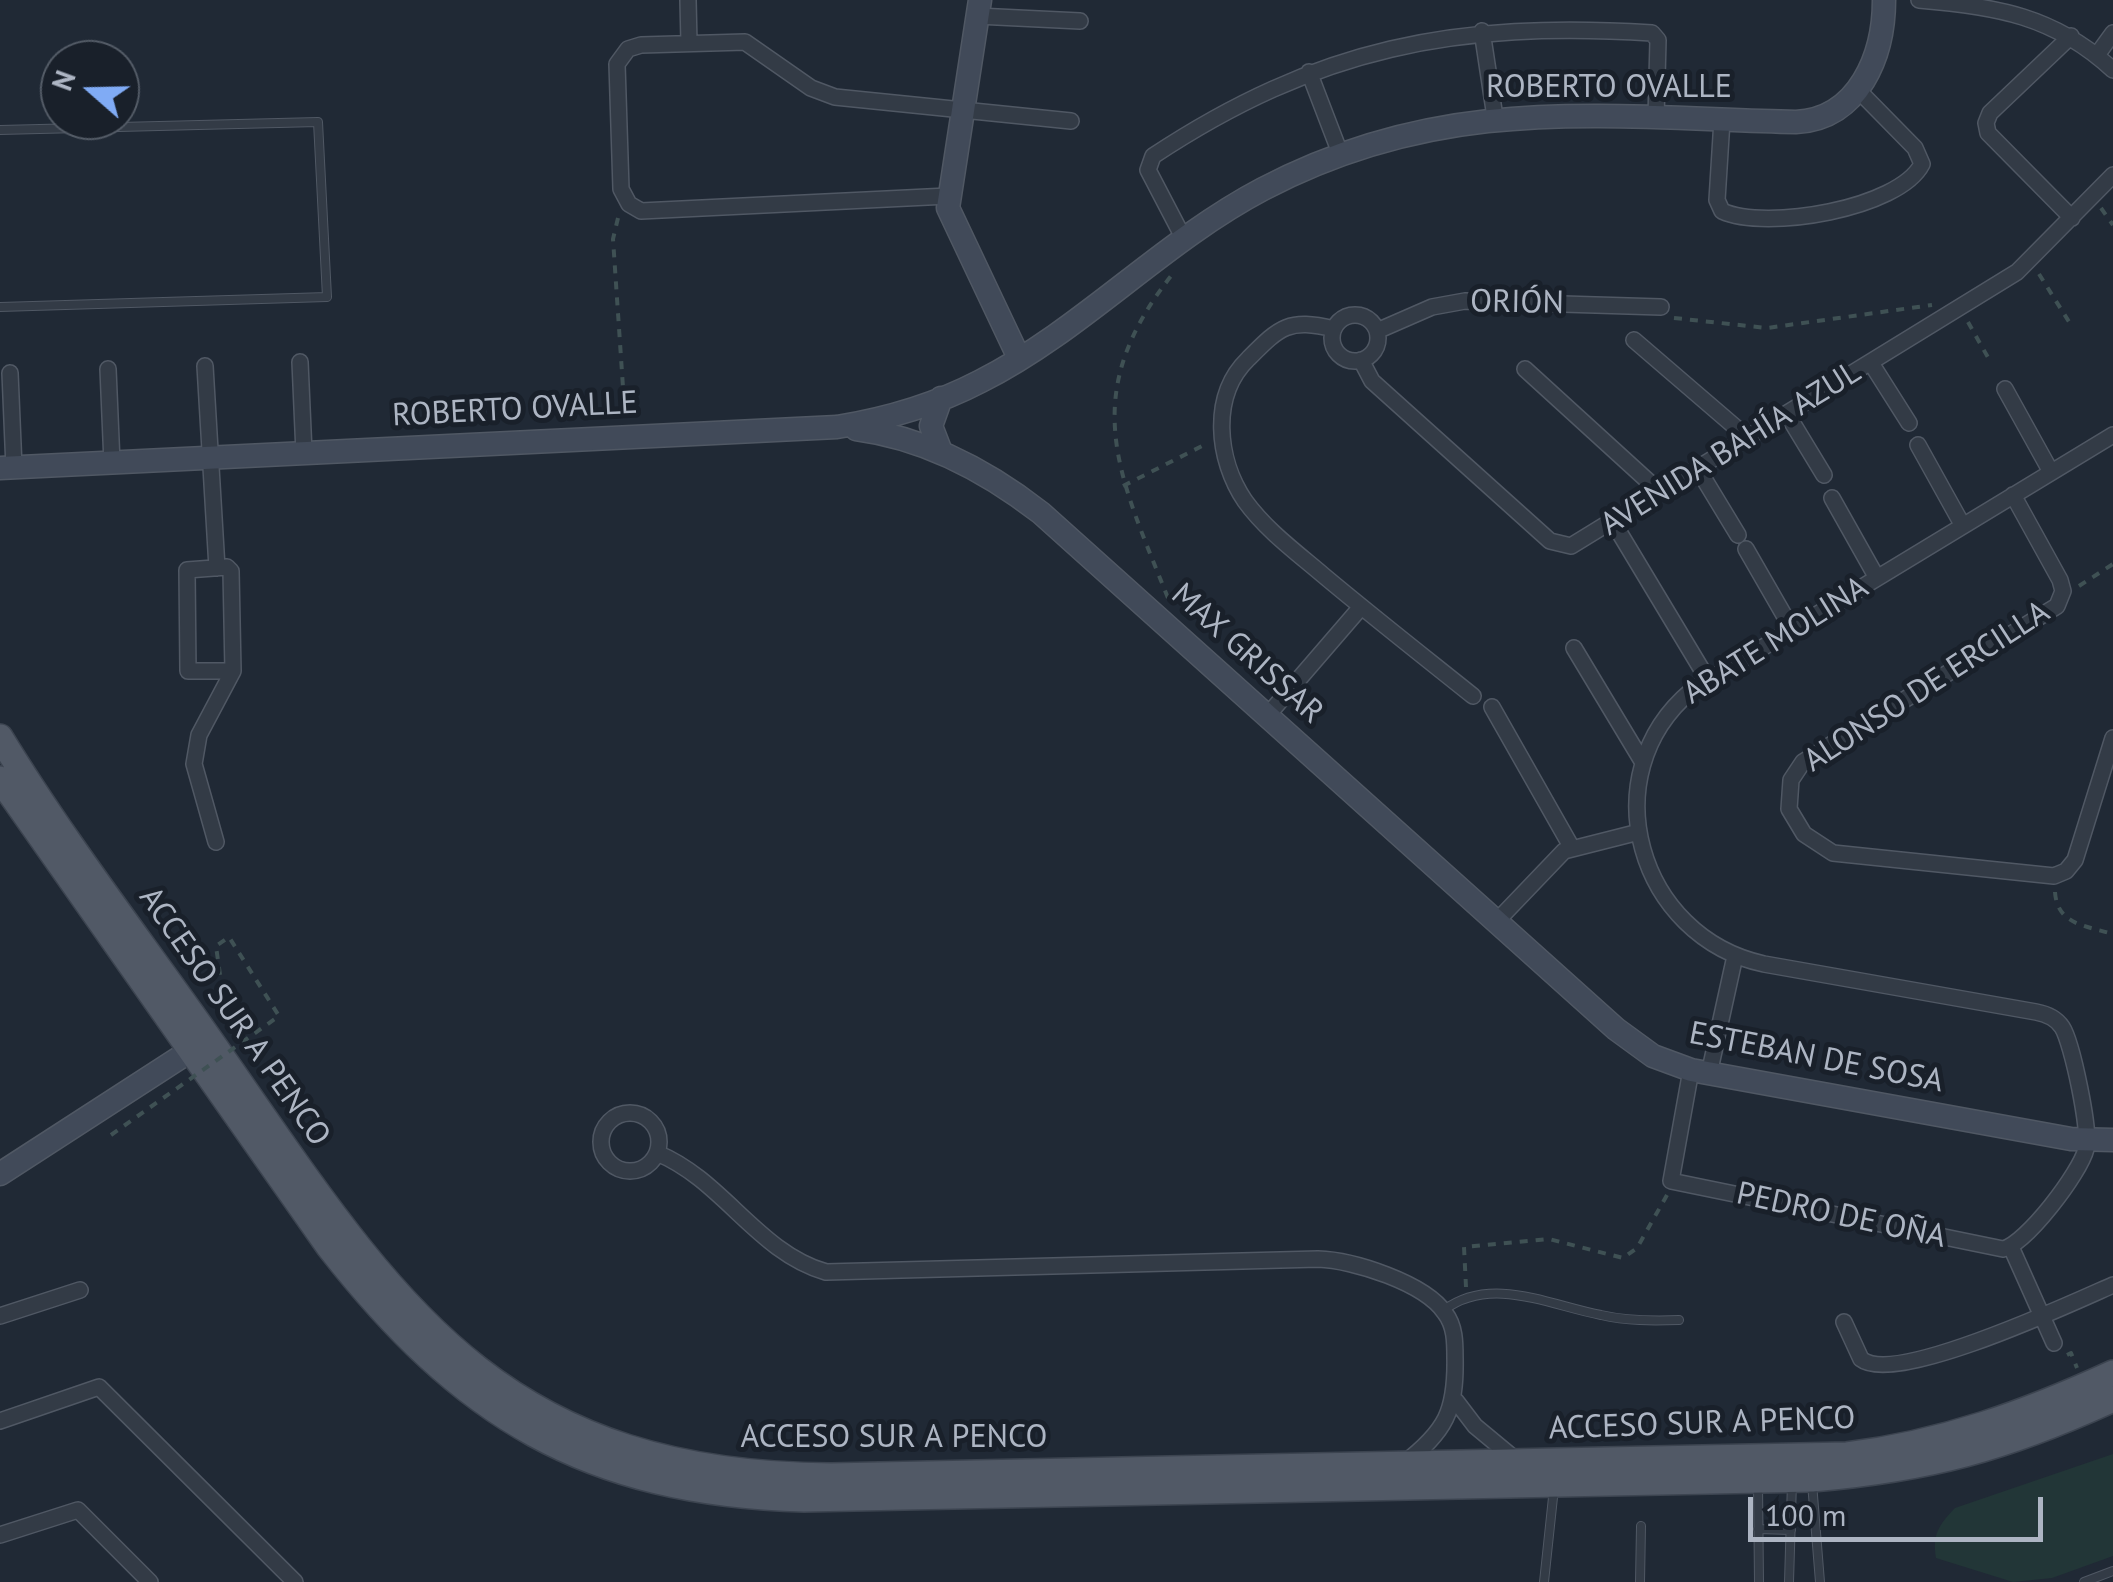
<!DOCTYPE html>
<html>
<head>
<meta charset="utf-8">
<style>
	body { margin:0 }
	#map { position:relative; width:2113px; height:1582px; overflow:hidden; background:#202935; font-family:"PT Sans",sans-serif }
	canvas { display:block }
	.north { position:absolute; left:40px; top:40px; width:100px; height:100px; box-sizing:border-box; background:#19202a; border:2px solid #545c67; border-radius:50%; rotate:290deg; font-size:28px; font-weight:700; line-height:40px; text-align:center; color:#adb5c3 }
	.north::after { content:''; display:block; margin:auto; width:35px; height:45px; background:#80abf5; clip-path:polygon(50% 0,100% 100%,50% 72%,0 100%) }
	.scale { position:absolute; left:1748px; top:1497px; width:295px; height:45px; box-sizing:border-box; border:5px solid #adb5c3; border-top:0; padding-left:12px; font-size:30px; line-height:35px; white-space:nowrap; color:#adb5c3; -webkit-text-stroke:8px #19202a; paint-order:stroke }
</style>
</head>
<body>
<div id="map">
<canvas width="2113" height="1582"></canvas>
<div class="north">N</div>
<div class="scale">100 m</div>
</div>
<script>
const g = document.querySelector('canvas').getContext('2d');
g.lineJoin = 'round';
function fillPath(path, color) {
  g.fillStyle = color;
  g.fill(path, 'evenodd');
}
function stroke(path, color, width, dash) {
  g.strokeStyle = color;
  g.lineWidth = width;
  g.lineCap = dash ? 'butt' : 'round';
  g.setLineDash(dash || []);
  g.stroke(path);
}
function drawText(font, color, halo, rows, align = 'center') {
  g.font = font + ' "PT Sans",sans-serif';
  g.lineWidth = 10;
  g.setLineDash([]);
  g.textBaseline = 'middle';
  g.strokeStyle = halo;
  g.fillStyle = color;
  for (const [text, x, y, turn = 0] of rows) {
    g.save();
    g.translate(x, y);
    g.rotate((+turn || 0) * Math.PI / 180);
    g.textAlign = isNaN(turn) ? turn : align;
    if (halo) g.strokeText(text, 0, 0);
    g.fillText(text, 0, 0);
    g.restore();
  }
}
fillPath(new Path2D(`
	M2113,1454V1556L2052,1578L2013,1582L1936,1558C1932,1534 1939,1525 1955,1508Z`), '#223637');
const lane = new Path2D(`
	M0,130L318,122L327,297L0,307
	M1444,1310C1491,1275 1549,1305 1601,1315C1627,1321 1652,1321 1679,1320
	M1812,1483L1820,1582
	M1758,1484L1759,1582
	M1758,1529L1791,1530
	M1544,1582L1554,1488
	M1640,1582L1641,1526
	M1789,1582L1792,1482
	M2084,1582L2113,1571`);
const street = new Path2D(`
	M688,0L689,43
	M1919,0C1995,6 2055,16 2113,70
	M977,16L1080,21
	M1482,31L1495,117
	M2071,36L1990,113L1986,123L1988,133L2072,218
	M2097,55L2113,33
	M1309,72L1340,153
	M1722,120L1717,200L1722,211C1765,231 1899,209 1922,164L1915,148L1858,90
	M948,196L641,211L629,204L621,189L617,64L628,49L641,45L745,42L811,88L835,97L1071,121
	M1184,239L1148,170L1153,156C1318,47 1456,21 1652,33L1658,40L1656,118
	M1332 338a23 23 0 1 1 46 0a23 23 0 1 1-46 0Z
	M1334,329C1288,318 1280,327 1248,359C1210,396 1217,460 1245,501C1266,530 1296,552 1323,575C1372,616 1423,656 1473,696
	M1377,331L1432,307L1465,301L1661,307
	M1634,340L1748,438
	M1361,360L1372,381L1550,541L1571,546L2017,272L2113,175
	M300,362L304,453
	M1871,363L1909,423
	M205,366L217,568
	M108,369L112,463
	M1525,369L1660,492
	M10,373L14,468
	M2005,389L2051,472
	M1787,414L1824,475
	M1918,445L1963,526
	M1698,469L1738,535
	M2013,495L2060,580L2063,591L2057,606L1803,762L1791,780L1789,809L1804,834L1833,853L2054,876L2066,871L2075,860L2113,738
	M1832,498L1877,578
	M1613,522L1708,680
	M1746,549L1792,629
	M1574,648L1642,761
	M1492,707L1572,848
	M1267,716L1361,607
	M216,842L194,764L199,735L233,671L231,571L227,567L187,570L188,671H233
	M1496,922L1564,851L1639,832
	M1691,1070L1671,1181L2003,1249C2026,1244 2080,1173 2086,1149C2091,1133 2072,1042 2062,1027C2056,1018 2047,1014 2036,1012L1764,964C1638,937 1591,775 1691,691L2113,435
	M1709,1074L1735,956
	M601 1142a29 29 0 1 1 58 0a29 29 0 1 1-58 0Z
	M657,1153C723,1180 757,1252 826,1272L1318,1259C1353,1260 1425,1283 1445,1313C1455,1326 1455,1342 1455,1358C1456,1411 1446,1431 1403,1464
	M2011,1247L2054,1343
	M0,1316L80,1290
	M1844,1322L1861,1359C1895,1386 2072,1303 2113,1285
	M1456,1401L1475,1426L1516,1460
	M0,1421L99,1387L295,1582
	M0,1535L78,1510L150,1582`);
const secondary = new Path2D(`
	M980,0L948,208L1019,358
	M941,398L931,426L941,452
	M856,429C925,438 987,471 1041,513L1616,1029L1653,1056L1691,1070L2071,1139L2113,1140
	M0,468L837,427C887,419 937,404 981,381C1082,330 1162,242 1263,189C1444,94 1600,117 1796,122C1859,119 1884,55 1884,0
	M0,1174L190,1051`);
const primary = new Path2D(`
	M0,737C64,842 141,941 211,1041C389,1295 487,1474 831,1476L1847,1455C1943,1443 2026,1413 2113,1373
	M0,779L329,1247C461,1416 586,1493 804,1499L1812,1479C1929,1469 2006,1448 2113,1399`);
stroke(lane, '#505864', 10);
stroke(street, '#505864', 18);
stroke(secondary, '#505864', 25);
stroke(primary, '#3c4450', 28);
stroke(new Path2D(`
	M2101,208L2113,225
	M618,218L613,239L625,417
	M2039,274L2071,325
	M1674,318L1767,328L1932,305
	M1968,322L1990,361
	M1123,486L1208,443
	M2079,586L2113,564
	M1168,598C1118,473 1077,396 1171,276
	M2055,892C2057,925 2087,926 2113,934
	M222,1020L226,1018L216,946L229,937L279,1016
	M1466,1287L1464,1247L1549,1239L1623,1258L1637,1248L1667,1195
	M2067,1355L2071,1353L2077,1368`), '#3f5154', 4, [8, 8]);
stroke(lane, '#333b46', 8);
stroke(street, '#333b46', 15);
stroke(secondary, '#414a59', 22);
stroke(primary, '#515966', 25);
stroke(new Path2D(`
	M111,1135L279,1016`), '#3f5154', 4, [8, 8]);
drawText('32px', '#adb5c3', '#19202a', [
	["ROBERTO OVALLE",1609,88],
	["ORIÓN",1517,303,1],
	["ROBERTO OVALLE",515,410,-3],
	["AVENIDA BAHÍA AZUL",1731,449,-32],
	["ABATE MOLINA",1776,641,-32],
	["MAX GRISSAR",1247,654,42],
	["ALONSO DE ERCILLA",1927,687,-33],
	["ACCESO SUR A PENCO",234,1017,55],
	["ESTEBAN DE SOSA",1816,1058,11],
	["PEDRO DE OÑA",1841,1216,12],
	["ACCESO SUR A PENCO",1702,1424,-2],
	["ACCESO SUR A PENCO",894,1438]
]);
</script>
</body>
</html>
